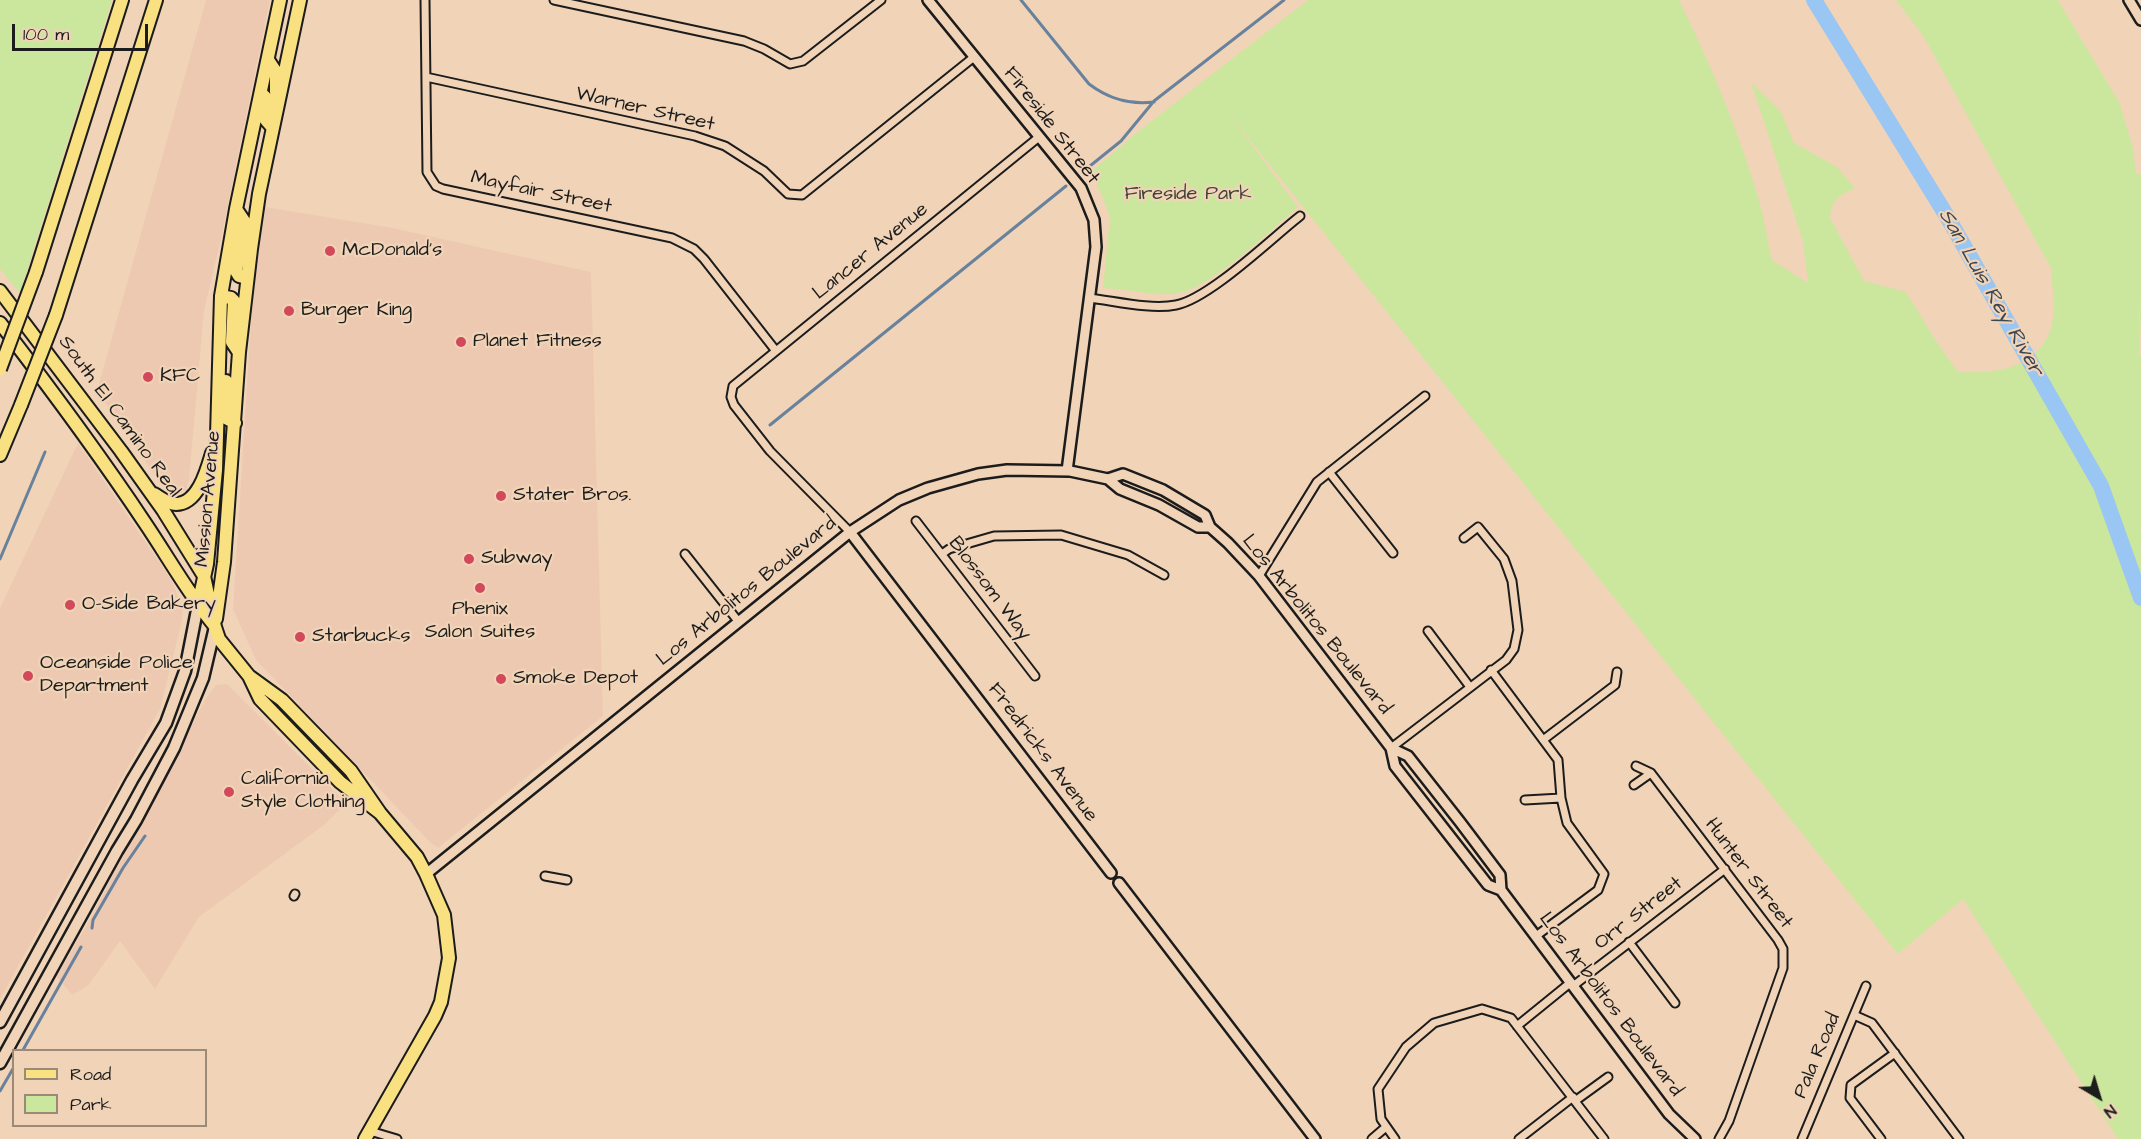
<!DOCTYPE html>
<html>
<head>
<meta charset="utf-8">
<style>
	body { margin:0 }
	#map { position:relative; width:2141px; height:1139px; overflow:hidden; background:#f1d4b7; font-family:"Architects Daughter",sans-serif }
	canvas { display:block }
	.legend { position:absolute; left:12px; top:1049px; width:195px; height:78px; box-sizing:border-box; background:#f1d4b7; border:2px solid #9c8a79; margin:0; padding:8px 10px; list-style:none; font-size:18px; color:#1c1c1c }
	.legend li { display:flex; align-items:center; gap:12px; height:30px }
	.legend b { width:30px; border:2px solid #9c8a79 }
	.north { position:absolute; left:2069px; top:1067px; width:60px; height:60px; -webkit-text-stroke:4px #f1d4b7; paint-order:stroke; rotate:142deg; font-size:16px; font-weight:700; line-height:24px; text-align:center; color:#1c1c1c }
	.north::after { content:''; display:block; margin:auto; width:21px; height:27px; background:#1c1c1c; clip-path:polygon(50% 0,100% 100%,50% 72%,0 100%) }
	.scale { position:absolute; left:12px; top:24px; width:136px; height:27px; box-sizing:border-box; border:3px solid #1c1c1c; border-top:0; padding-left:8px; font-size:18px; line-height:21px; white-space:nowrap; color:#1c1c1c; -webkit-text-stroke:4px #f1d4b7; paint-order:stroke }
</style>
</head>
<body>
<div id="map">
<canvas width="2141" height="1139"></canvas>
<ul class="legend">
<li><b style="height:8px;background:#f9e181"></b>Road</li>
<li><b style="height:16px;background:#cbe69d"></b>Park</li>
</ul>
<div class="north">N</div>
<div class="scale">100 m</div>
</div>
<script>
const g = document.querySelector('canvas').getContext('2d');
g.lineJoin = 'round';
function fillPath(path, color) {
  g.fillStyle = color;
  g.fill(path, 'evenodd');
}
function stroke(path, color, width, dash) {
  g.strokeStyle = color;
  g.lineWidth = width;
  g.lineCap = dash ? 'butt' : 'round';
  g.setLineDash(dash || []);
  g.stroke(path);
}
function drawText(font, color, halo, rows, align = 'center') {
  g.font = font + ' "Architects Daughter",sans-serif';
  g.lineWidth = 4.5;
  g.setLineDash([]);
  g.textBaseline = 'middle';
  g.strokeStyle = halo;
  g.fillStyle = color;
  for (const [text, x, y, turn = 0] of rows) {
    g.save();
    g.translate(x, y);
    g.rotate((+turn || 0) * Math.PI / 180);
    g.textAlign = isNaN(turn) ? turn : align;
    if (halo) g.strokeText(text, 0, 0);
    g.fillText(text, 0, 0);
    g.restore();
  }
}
fillPath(new Path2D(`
	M206,0H270L221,239L204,311L189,480L186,490L178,495L171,494L163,487L97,391Z
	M265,207L393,228L591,272L603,716L438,848L430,842L256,660L233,609L252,306Z
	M78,443L172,581L183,609L181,625L160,709L0,999V608Z
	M227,684L346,803L324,825L199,917L155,989L120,941L88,986L72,995L56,976L87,925L205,700L216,685Z`), '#eec9b2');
fillPath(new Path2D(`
	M0,0H112L20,293L0,269Z
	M1308,0H1679C1710,63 1738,129 1758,197C1764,217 1767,239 1772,260L1808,283L1803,241L1751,82L1781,112L1794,143L1837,167L1855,188C1840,194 1831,201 1830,218L1864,281L1906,292L1938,344L1958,372C1994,374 2038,369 2051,328C2056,310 2052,286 2051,268L1924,37L1896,0H2058L2120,104L2133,149L2136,174L2141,173V346L2139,282V353L2141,356V1139H2118L1963,899L1898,954L1226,110L1298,207C1269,231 1209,291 1173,294C1153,295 1124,289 1103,288L1110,217L1097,184L1089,174L1135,134Z`), '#cbe69d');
stroke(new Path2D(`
	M1021,0L1089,84C1109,99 1129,105 1154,102
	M1085,170L1121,141L1154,101L1284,0
	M770,425L1066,186
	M0,559L45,452
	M92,928L93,920L123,868L145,836
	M23,1050L81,947
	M0,1091L14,1067`), '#68829e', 3);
stroke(new Path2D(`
	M1814,0L1948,218L2101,486L2141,598`), '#9ac6f4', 16);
const minor = new Path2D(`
	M425,0L427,172L436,186L443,189L672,238L694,249L704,259L776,351
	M554,0L744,41L764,49L790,64L803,61L881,0
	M426,77L695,136L725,146L764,171L788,194L802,195L974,57
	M1089,298C1115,301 1151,310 1176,305C1209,299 1272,238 1300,216
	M1329,472L1393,553
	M916,521L1035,676
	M850,532L770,451L734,405L731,397L733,386L1039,137
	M685,554L738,621
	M942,554L949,549L994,536L1061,535L1128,555L1164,575
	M1259,576L1317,482L1425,396
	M1428,631L1470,687
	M1491,670L1558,760L1561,798L1567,823L1604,874L1598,890L1536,936
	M1543,740L1615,685L1617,672
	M1391,748L1506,660L1514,649L1518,630L1512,581L1504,559L1478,527L1464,538
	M1636,766L1651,773L1778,940L1783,949V968L1729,1121L1719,1139
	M1634,785L1651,773
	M1525,800L1561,798
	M545,876L567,880
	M294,896L295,894
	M1629,942L1675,1003
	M1573,986L1725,869
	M1854,1015L1872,1023L1959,1139
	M1517,1026L1570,983
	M1575,1101L1608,1077
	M370,1131L397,1139
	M1372,1139L1386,1127
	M1395,1139L1381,1119L1378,1089L1406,1047L1434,1023L1482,1009L1511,1018L1604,1139
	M1519,1139L1573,1097
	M1802,1139L1866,986
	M1881,1139L1850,1098L1851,1085L1895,1053`);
const tertiary = new Path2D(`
	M928,0L1081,188L1094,220L1096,247L1067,471
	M2129,0L2141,20
	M1108,479L1123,474L1163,490L1205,515L1210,527L1228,543L1259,576L1391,748L1395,766L1488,885L1501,890
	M850,532L1111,873
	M1391,748L1408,756L1460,822L1500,875L1501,890L1669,1114L1695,1139
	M426,874L850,532L899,500L928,488L978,474L1007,470L1070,471L1108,479L1120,489L1159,505L1198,527H1210
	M1119,883L1315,1139`);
const secondary = new Path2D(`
	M0,1022L132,780L166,723L185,671L198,605
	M0,1063L117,851L136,820L174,748L203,678L215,627`);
const primary = new Path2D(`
	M268,60L276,72V92
	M261,93L269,101L266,120L273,128
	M236,209L244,221L236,271L239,276L247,278
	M0,291L121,451L163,510L204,576L215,627L219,639L249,676L260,699L340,782L380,813
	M221,296L231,298L234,301L232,342L238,351
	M0,323C50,388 99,454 145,523C168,557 188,593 214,625
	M226,381V418L235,423
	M154,494C161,498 168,504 176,504C198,504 207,470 212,453
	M198,605L207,564L216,470L221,296L236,209L280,0
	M216,619L224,562L239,352L251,249L259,194L300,0
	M249,676L282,700L351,771L380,813L417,857L426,874L444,915L449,958L441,1002L435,1016L365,1139`);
const trunk = new Path2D(`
	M36,272L122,0
	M56,315L156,0
	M0,455L21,405`);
stroke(minor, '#1c1c1c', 11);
stroke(tertiary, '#1c1c1c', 14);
stroke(secondary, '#1c1c1c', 15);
stroke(primary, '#1c1c1c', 16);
stroke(trunk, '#1c1c1c', 16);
stroke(minor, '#f1d4b7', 7);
stroke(tertiary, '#f1d4b7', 9);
stroke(secondary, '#f1d4b7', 10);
stroke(primary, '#f9e181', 12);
stroke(trunk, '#f9e181', 12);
const trunkBridge = new Path2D(`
	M0,369L36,272
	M21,405L56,315`);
stroke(trunkBridge, '#1c1c1c', 16, []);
stroke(trunkBridge, '#f9e181', 12);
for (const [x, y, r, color] of [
	[330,251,6,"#d1495b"],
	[289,311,6,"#d1495b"],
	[461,342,6,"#d1495b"],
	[148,377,6,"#d1495b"],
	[501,496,6,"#d1495b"],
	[469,559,6,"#d1495b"],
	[480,588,6,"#d1495b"],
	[70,605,6,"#d1495b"],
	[300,637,6,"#d1495b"],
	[28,676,6,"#d1495b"],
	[501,679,6,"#d1495b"],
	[229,792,6,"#d1495b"]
]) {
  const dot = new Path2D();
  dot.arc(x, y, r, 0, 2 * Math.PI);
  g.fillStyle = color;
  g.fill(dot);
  stroke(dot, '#f1d4b7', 2);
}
drawText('20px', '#1c1c1c', '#f1d4b7', [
	["Warner Street",645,110,13],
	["Fireside Street",1051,126,52],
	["Mayfair Street",541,193,12],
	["Lancer Avenue",871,252,-39],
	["South El Camino Real",119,417,54],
	["Mission Avenue",209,499,-85],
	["Blossom Way",989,589,53],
	["Los Arbolitos Boulevard",747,592,-39],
	["Los Arbolitos Boulevard",1316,625,51],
	["Fredricks Avenue",1042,753,53],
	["Hunter Street",1748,874,53],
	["Orr Street",1639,914,-38],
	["Los Arbolitos Boulevard",1610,1005,53],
	["Pala Road",1818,1056,-67]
]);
drawText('20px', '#3f4436', '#f1d4b7', [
	["Fireside Park",1188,195]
]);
drawText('20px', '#1c1c1c', '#f1d4b7', [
	["McDonald's",342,251],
	["Burger King",301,311],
	["Planet Fitness",473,342],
	["KFC",160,377],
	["Stater Bros.",513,496],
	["Subway",481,559],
	["O-Side Bakery",82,605],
	["Phenix",480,610,"center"],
	["Salon Suites",480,633,"center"],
	["Starbucks",312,637],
	["Oceanside Police",40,664],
	["Department",40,687],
	["Smoke Depot",513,679],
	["California",241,780],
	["Style Clothing",241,803]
], 'left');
drawText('italic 21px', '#3c4652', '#f1d4b7', [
	["San Luis Rey River",1990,293,60]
]);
</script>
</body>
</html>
